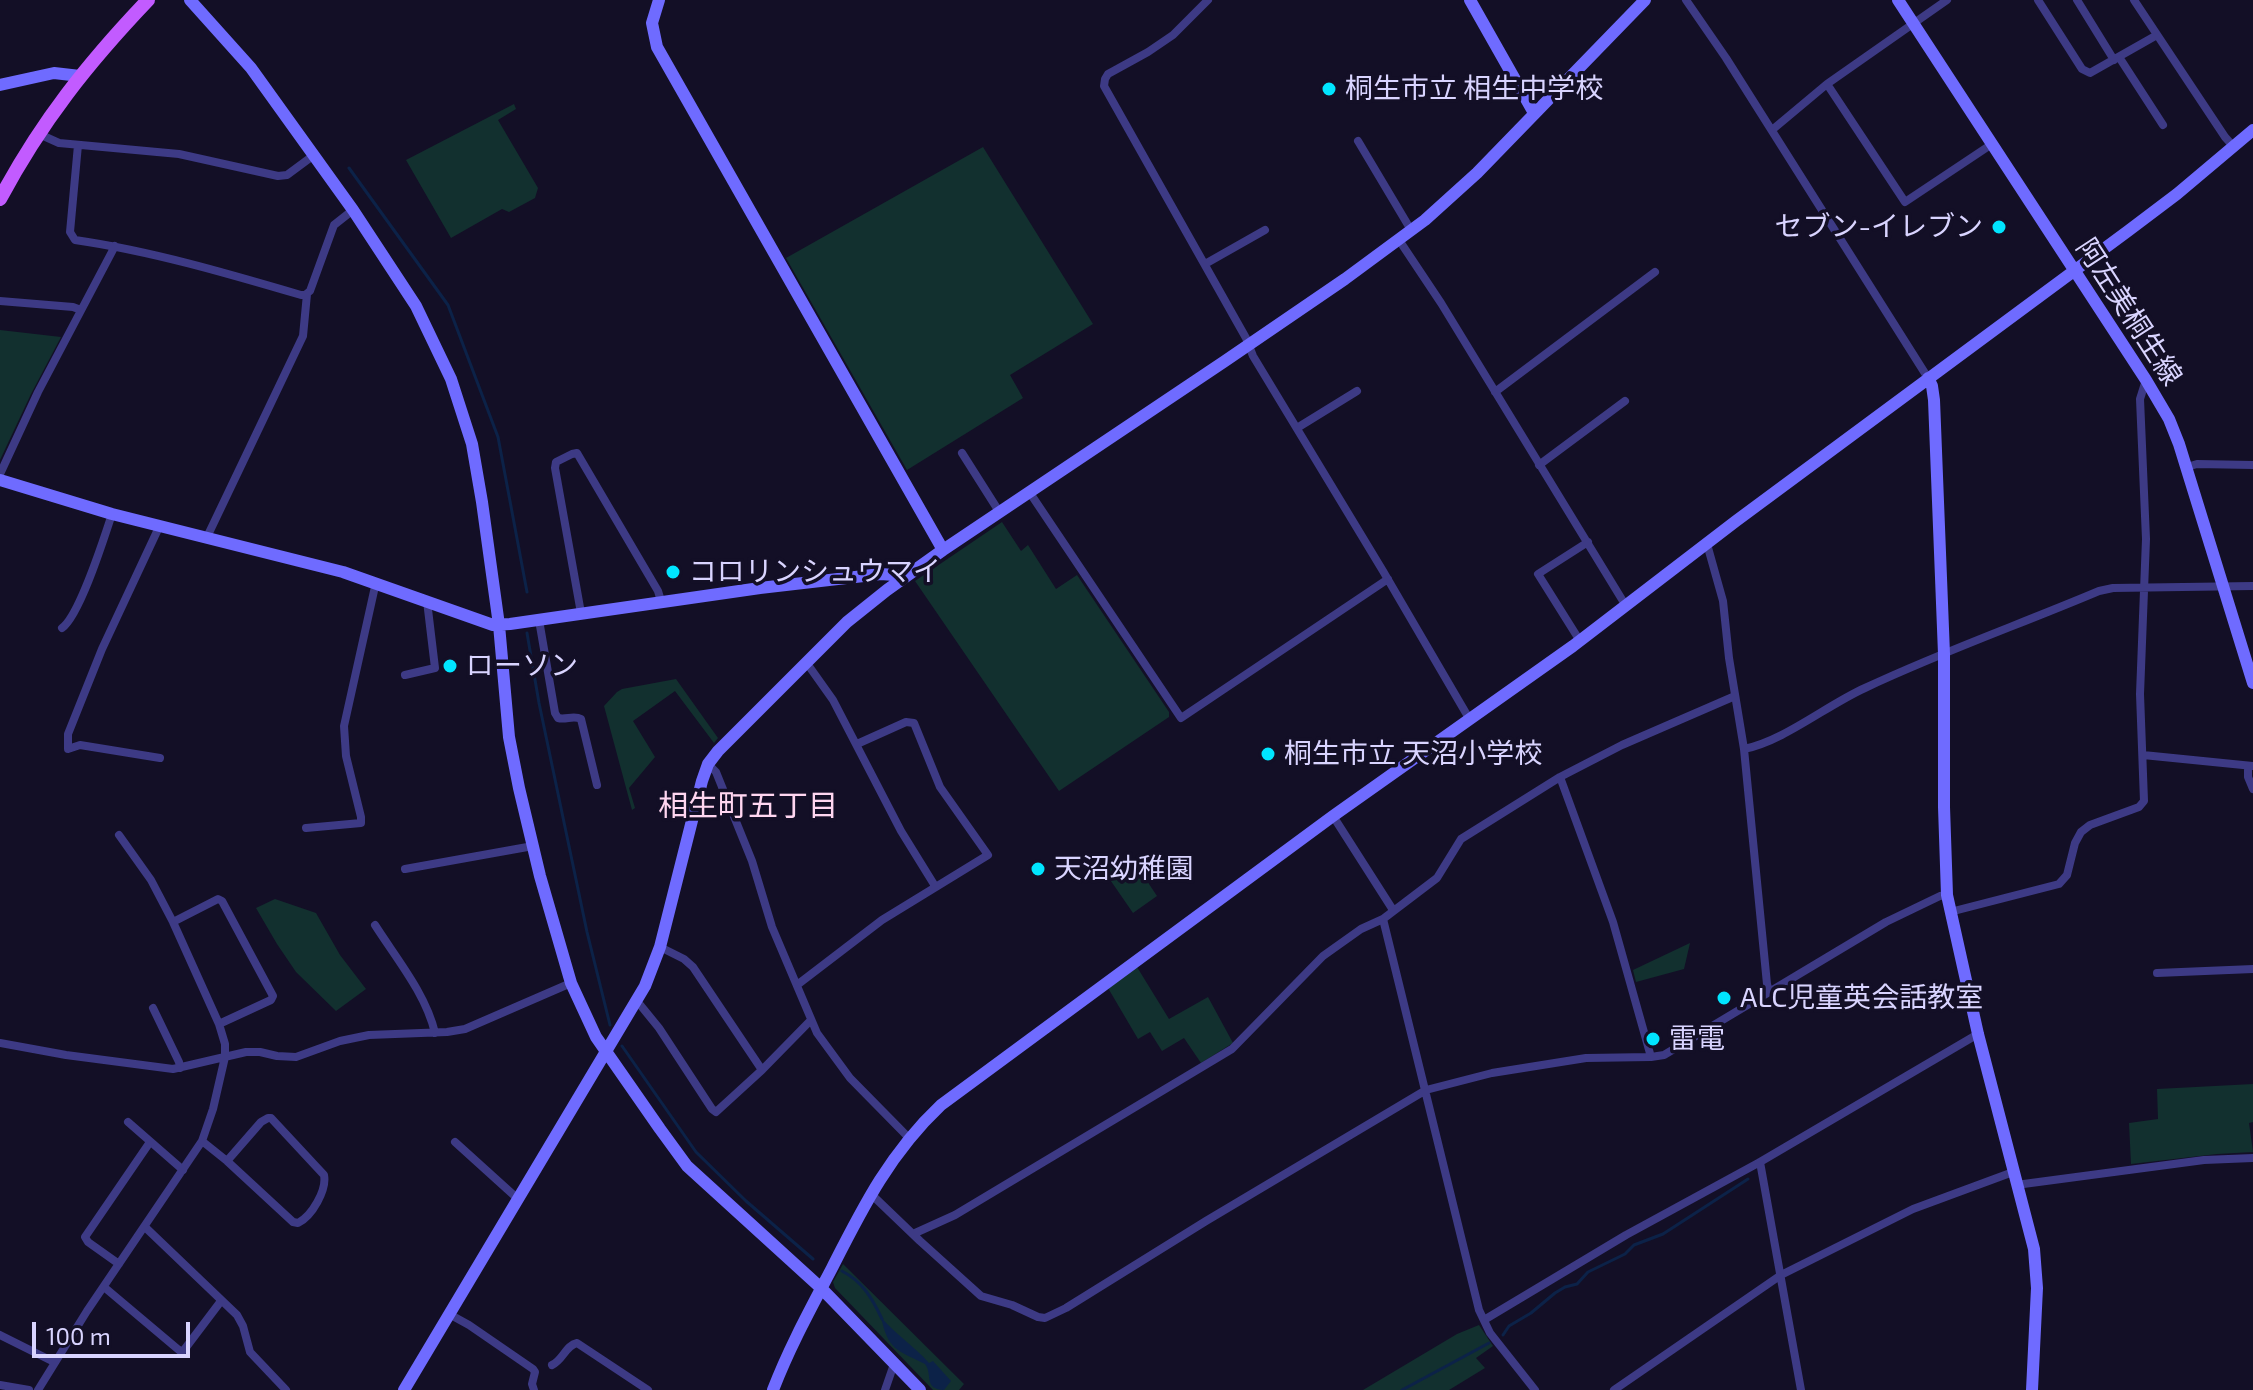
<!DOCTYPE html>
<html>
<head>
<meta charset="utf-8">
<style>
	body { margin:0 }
	#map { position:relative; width:2253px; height:1390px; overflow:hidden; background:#130f26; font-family:"Exo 2",sans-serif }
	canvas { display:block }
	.scale { position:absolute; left:32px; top:1322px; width:158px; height:36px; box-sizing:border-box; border:4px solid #d9d4ff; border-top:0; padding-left:10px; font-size:24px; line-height:28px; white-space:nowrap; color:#d9d4ff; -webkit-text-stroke:6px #130f26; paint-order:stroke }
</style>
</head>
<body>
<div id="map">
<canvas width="2253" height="1390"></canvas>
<div class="scale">100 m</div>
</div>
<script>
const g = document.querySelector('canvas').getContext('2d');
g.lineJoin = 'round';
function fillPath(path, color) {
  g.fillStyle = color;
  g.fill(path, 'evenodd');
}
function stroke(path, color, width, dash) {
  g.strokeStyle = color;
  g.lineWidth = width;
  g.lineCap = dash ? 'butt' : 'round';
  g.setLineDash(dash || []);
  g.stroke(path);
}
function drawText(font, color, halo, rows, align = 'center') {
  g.font = font + ' "Exo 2","Noto Sans JP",sans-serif';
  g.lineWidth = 7;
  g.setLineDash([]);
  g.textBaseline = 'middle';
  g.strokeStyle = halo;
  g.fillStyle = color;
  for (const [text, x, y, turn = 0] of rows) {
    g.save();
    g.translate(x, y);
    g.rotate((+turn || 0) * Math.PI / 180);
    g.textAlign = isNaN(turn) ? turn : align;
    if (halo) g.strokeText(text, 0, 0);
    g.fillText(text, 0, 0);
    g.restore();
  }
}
fillPath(new Path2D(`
	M514,104L516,109L498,120L538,188L535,198L509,212L502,209L451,238L406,160Z
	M983,147L1093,324L1010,375L1023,398L907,470L786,258Z
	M0,330L61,337L31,394L0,460Z
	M1002,522L1021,551L1028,545L1056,589L1077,575L1169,712V717L1059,791L915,581Z
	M676,679L718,738L714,743L675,691L633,721L655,757L629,788L635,808L632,810L604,706L617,692L622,689Z
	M1129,854L1157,896L1133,913L1104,871Z
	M275,899L316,913L340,955L366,989L336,1011L296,972L277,944L256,908Z
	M1690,943L1684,969L1636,982L1633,970Z
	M1137,967L1169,1019L1208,997L1233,1043L1201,1063L1184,1038L1162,1051L1150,1032L1138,1039L1108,988Z
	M2253,1084V1122L2249,1123L2253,1152L2217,1154L2131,1164L2129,1123L2158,1119L2157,1089Z
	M843,1264L964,1384L959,1390H933L835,1288L833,1282Z
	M1479,1325L1493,1346L1476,1358L1485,1368L1449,1390H1363L1457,1334Z`), '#12302f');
fillPath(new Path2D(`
	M881,1317C895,1334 914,1346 929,1363L933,1361L951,1381L944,1390C923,1389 933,1374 925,1364C897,1350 888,1350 881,1317Z`), '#0c2248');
stroke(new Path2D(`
	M349,168L448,305L498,437L527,592
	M527,633L539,703L587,932L610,1025
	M622,1046L696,1152L746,1201L813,1259
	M842,1271C863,1282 872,1298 882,1319
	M1503,1335L1509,1326L1531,1313L1555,1293L1565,1287L1577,1284L1588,1272L1625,1254L1634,1245L1663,1234L1748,1179
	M1402,1390L1489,1343`), '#0c2248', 3);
stroke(new Path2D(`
	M1208,0L1173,35L1148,52L1108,74L1105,79L1104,86L1246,338L1253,356L1383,571L1470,720
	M1686,0L1726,58L1928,378
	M2038,0L2082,69L2090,73L2157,35
	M2077,0L2114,60
	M2134,0L2225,137L2233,146
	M2119,57L2163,125
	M1827,84L1905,202L1992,144
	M1772,130L1827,84L1947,0
	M39,134L59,143L179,154L278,176L287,175L314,155
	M1358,141L1411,230
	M78,145L70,232L75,240C151,251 226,273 301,295H305L310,291L334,225L353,210
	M1399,240L1441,303L1626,606
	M1205,264L1265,230
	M0,301L73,307L81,310
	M1495,392L1655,272
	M1297,428L1357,391
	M962,453L1000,513
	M1539,465L1625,401
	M2187,467L2197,464L2253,465
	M0,474L38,392L115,246
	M1030,493L1181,718L1388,579
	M160,525L102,649L68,734V749L80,745L160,758
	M207,537L303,336L307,294
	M1707,544L1723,601L1729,658L1744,749L1767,984L1769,992
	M581,613L555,468L556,462L572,454L577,453L658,591L661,601
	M539,620L555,713L558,718C566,720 574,715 581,719L597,785
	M62,628C80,615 104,538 112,514
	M1580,641L1538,574L1588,542
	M806,662L833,700L901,831L935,886
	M405,675L435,668L427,601
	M1744,749C1784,741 1827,705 1865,688C1941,652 2021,624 2099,591L2113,588L2253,586
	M2143,755L2253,766
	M708,764L716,772L752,861L772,927L817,1033L850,1078L909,1138
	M2248,766V777L2253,789
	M1560,777L1613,922L1651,1057
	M1333,816L1393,910
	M306,828L361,823V817L346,756L344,726L376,582
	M405,869L533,846
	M1950,912L2059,884L2067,875L2075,843L2081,832L2090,825L2139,807L2144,801L2140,694L2146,539L2140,399L2146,380
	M1383,919L1479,1310L1490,1333L1535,1390
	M173,922L218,899L222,901L273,996L271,1000L219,1024
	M375,925C396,958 426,994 435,1033
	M660,947L684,959L693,967L762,1070
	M2157,973L2253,969
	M797,985L882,920L988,855L940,787L914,723L906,722L857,744
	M637,1001L659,1028L712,1109L716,1112L762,1070L811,1020
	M153,1008L179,1062L180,1068
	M0,1043L66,1055L173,1069L246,1052H260L277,1056L296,1057L340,1041L369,1035L447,1032L465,1029L571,983
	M128,1122L183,1170
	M202,1141L227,1161L293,1222L298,1223C312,1216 327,1190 324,1175L271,1118H268L261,1122L227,1161
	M455,1142L518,1199
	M1760,1162L1801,1390
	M2016,1185L2204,1160L2253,1158
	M871,1194L920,1241L981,1296L1012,1305L1038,1317L1045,1318L1066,1308L1206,1221L1426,1090L1492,1073L1586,1058L1651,1057L1664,1055L1886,922L1940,896L1947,895
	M145,1227L237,1315L243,1326L250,1352L286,1390
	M913,1234L955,1215L1232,1049L1323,956L1361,929L1383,919L1437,878L1461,839L1560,777L1622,745L1735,696
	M119,1264L88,1242L85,1237L150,1142
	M104,1287L180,1351L184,1350L221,1301
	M449,1314L469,1325L533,1369L535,1372L532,1384L534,1390
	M1484,1320L1626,1235L1760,1162L1978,1034
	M0,1335L54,1362
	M552,1365C563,1360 566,1345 577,1343L648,1390
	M0,1385L29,1390
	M38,1390L87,1311L202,1141L213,1109L225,1057V1044L219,1024L173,922L151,880L119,835
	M885,1390L894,1364
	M1614,1390L1781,1275L1913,1209L2013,1172`), '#3d3a85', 8);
stroke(new Path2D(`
	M190,0L251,68L353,210L416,306L451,379L472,444L482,502L499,625L509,737L519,788L540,876L571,983L596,1037L660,1129L687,1166L821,1288L920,1390
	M659,0L652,23L657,47L943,550
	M1470,0L1534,113
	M1898,0L2146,380L2169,419L2179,444L2253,683
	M0,85L54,73L80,76
	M1928,378L1932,386L1934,400L1944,654V807L1947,895L1978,1034L2034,1249L2037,1288L2032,1390
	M0,480L112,514L343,572L493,625L510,624L760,588L881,574L907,576
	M404,1390L645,986L660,947L702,781L708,764L718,751L847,622L887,590L943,550L1225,361L1345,279L1425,220L1477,173L1645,0
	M773,1390C789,1348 811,1308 832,1268C863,1207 890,1153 941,1105L1333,816L1573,646L1736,521L2128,231L2177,194L2253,130`), '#6f6bff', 12);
stroke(new Path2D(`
	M0,199C41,122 88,63 148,0`), '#c25bff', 14);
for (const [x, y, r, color] of [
	[1329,89,8,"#00e5ff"],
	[1999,227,8,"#00e5ff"],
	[673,572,8,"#00e5ff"],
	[450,666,8,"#00e5ff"],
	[1268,754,8,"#00e5ff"],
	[1038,869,8,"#00e5ff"],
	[1724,998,8,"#00e5ff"],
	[1653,1039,8,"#00e5ff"]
]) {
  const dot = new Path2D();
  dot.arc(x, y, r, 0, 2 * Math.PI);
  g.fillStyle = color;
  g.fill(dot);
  stroke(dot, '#130f26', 3);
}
drawText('28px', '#d9d4ff', '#130f26', [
	["桐生市立 相生中学校",1345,89],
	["セブン-イレブン",1983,227,"right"],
	["コロリンシュウマイ",689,572],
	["ローソン",466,666],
	["桐生市立 天沼小学校",1284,754],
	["天沼幼稚園",1054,869],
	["ALC児童英会話教室",1740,998],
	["雷電",1669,1039]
], 'left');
drawText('28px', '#d9d4ff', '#130f26', [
	["阿左美桐生線",2129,312,57]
]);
drawText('30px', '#ffd6f0', '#130f26', [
	["相生町五丁目",748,806]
]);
</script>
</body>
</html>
